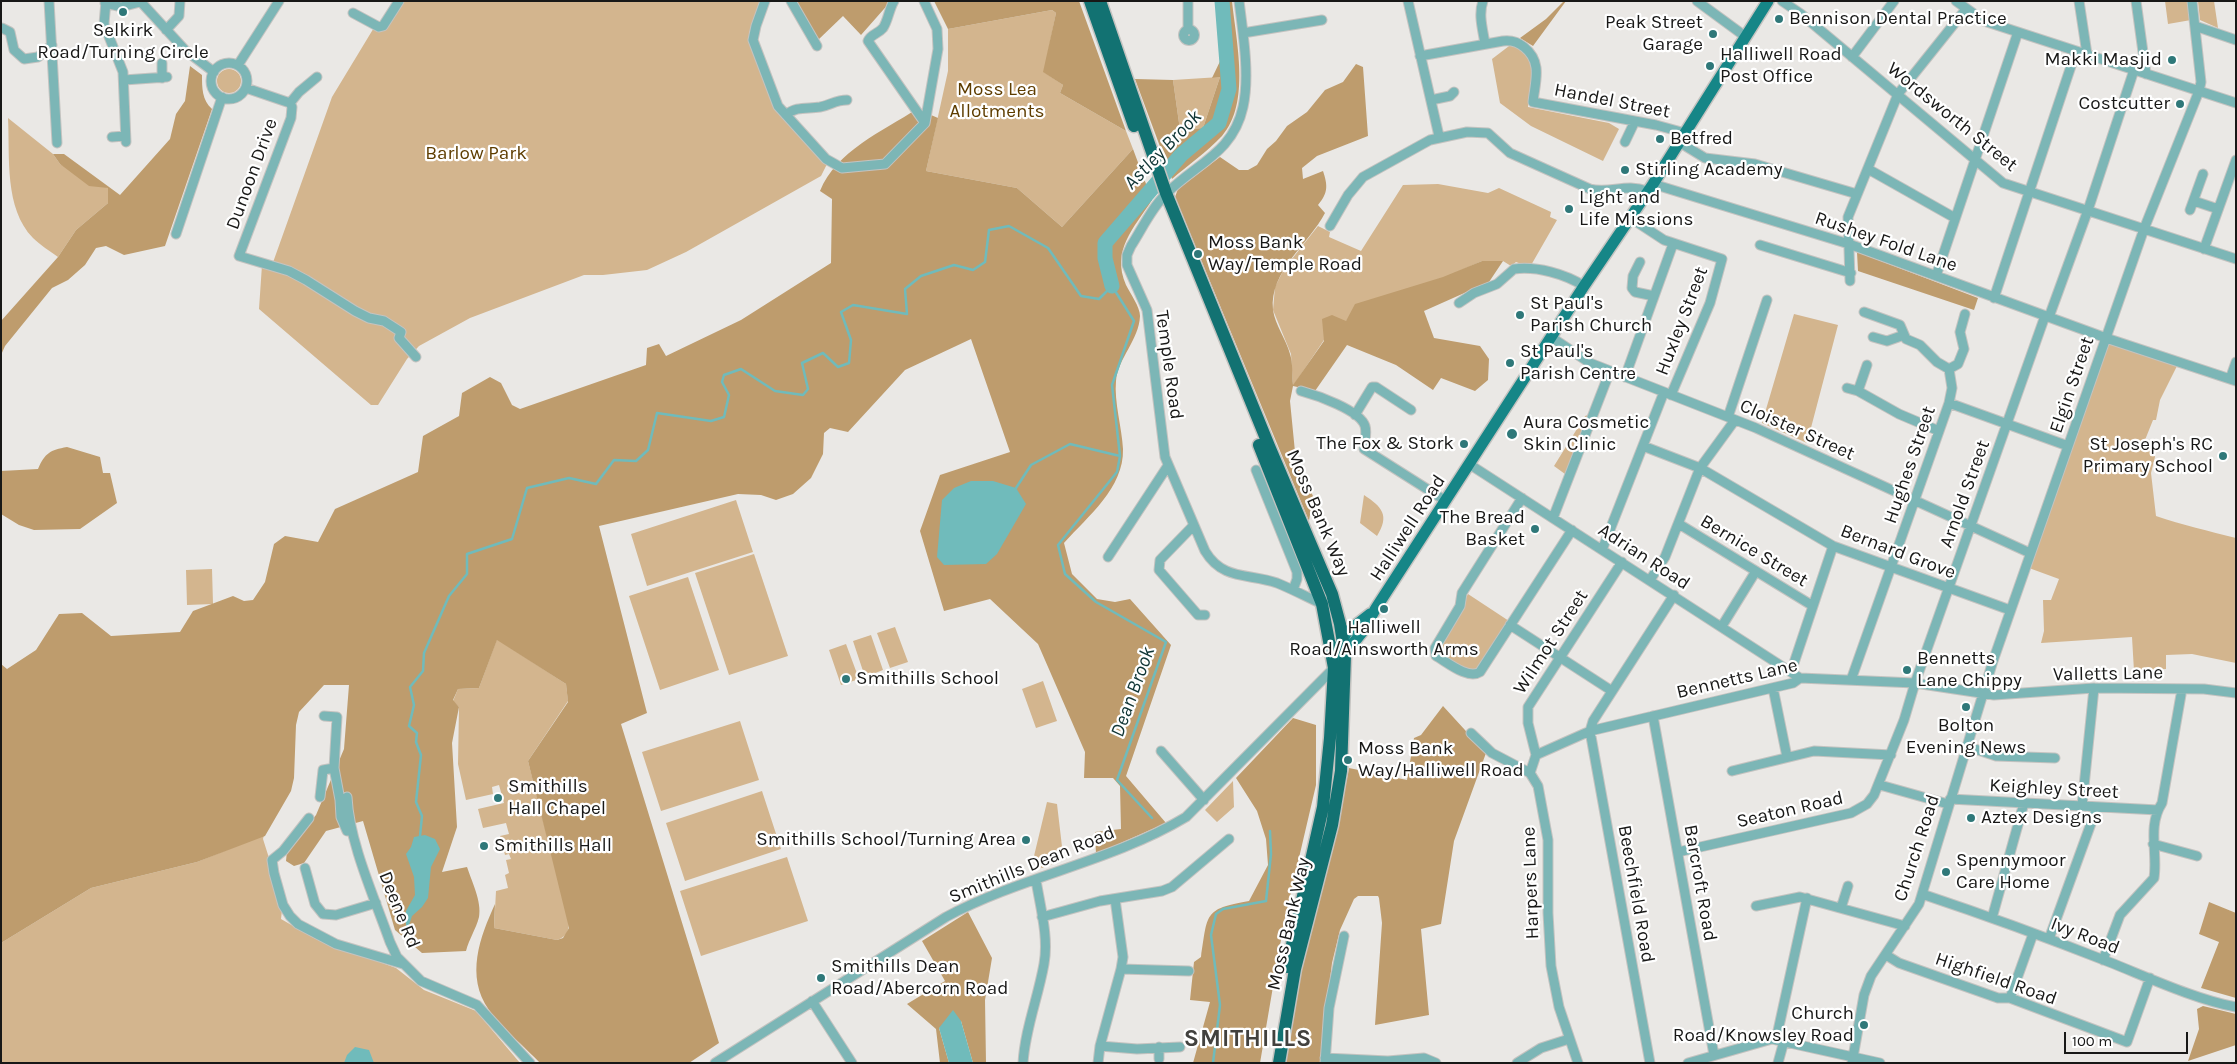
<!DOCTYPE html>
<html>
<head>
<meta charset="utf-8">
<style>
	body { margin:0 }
	#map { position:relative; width:2237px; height:1064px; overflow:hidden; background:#eae8e5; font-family:Karla,sans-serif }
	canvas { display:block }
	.frame { position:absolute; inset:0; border:2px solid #181817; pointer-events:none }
	.scale { position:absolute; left:2064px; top:1032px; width:124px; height:22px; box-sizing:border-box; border:2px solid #181817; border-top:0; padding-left:6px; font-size:15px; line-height:18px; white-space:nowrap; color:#181817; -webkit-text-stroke:4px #fff; paint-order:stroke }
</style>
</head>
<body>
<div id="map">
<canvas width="2237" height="1064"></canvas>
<div class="frame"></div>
<div class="scale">100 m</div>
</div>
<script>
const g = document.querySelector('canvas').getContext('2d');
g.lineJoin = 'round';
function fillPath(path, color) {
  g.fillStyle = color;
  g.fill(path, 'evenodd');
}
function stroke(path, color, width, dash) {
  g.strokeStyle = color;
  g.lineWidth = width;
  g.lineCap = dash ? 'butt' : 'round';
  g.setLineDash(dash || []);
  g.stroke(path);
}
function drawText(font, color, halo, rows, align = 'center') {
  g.font = font + ' Karla,sans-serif';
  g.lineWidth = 4.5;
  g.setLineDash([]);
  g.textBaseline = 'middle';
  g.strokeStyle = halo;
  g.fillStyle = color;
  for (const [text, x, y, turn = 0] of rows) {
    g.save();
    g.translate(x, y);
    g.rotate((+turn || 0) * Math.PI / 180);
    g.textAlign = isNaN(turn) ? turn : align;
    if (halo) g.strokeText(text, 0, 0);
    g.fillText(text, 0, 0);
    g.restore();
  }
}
fillPath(new Path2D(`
	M399,1H762L749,33V43L765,68L778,106L827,164L821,176L686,252L647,270L603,275H584L470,318L419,346L407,359L378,405H371L259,309L262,265L271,268L332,97L375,26L379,27Z
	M2165,1H2189L2191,20L2168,24Z
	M2198,1H2214L2218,28L2200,20Z
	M1052,10L1056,13L1044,72L1063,85L1060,93L1126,131L1133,149L1062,227L1017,188L926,171L948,71V29Z
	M1513,43C1543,68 1531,74 1528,107L1609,123L1619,129L1603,161L1531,126L1500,103L1492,59Z
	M217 81a12 12 0 1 1 24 0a12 12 0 1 1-24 0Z
	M1220,77L1203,128L1180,130L1173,80Z
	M8,118L53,154L60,164L108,188V203L76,230L58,257C50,251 40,245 33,238C4,208 10,157 8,118Z
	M1438,184L1488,193L1499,188L1551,212L1550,217L1557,220L1530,267L1516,262L1511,266L1503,261H1482L1346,321L1324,340L1293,386L1291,354L1273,310L1275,287L1284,269L1318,226L1330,232L1329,237L1361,251L1403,185Z
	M1794,314L1838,325L1807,443L1762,423Z
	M2106,338L2179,362L2160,400L2156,420H2153L2145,440L2151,442L2155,457L2151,473L2156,516C2182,525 2209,531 2236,538V663L2192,654L2166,655V669L2134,671L2132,637L2041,643L2044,631L2043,600H2051L2059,579L2029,568Z
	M1588,415L1565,474L1554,466L1585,416Z
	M1364,495C1382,507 1390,515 1377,536L1360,523Z
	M736,500L753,552L647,586L631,534Z
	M754,554L788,656L729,675L695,573Z
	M212,569L213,604L187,605L186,570Z
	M688,577L719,670L660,690L629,596Z
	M1468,594L1509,621L1475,673L1440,656L1439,648Z
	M895,627L908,662L890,668L877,633Z
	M871,635L883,670L865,677L853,641Z
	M497,639L566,684L568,701L528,761L569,922C569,932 566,937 557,940L494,928L496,891L508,888L505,875L509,873L506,860L511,859L509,854L505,855L500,836L509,834L506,823L483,828L478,809L504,803L499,785L492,787L493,794L466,800L458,764L459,707L453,701L458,689L479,688Z
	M846,644L859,679L841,685L829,650Z
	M1043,681L1057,721L1036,728L1022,689Z
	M740,721L759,780L661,811L642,752Z
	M1233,781L1234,807L1217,822L1205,810Z
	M762,791L781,849L685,881L666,823Z
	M1047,802L1057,804L1063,855L1057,862L1042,868L1038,866L1034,856Z
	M264,835L263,839L269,858L268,865L282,910L281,919L314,938L396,968L424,990L476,1011L520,1063H1V943L91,888L197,862Z
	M787,857L808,921L701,956L680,891Z`), '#d3b58e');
fillPath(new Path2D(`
	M793,1H891L861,35L843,16L818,40Z
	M934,1H1079L1126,131L1060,93L1063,85L1043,72L1056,13L1052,10L948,29Z
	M1219,1H1232C1236,41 1251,103 1222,136C1207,152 1188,165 1172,179L1135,79L1173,80L1180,130L1203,128L1220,77L1212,78L1223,55Z
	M1564,1H1566L1533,46L1520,38L1546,19Z
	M1356,64L1363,67L1368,136L1317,156L1302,168L1303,179L1323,171C1328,186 1328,193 1318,205L1325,213C1309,244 1269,271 1273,310C1275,325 1286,339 1290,354C1293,363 1292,375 1293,385L1324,341L1322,319L1332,315L1346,321L1355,304L1443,277L1482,261H1503L1489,282L1424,311L1434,338L1480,346L1489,359L1488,380L1475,391L1441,378L1433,390L1396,365L1347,345L1315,391L1293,386L1290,401L1296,462L1313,496L1309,521L1175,197L1178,189L1220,157L1239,170H1248L1257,165L1267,149L1276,141L1287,126L1307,112L1325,90L1343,82Z
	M190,66L202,75C202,88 202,100 212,109L165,246L124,255L106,246L96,248L85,265L68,280L52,288L5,346L1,355V321L58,257L76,230L108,203V188L89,186L60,164L53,154H64L120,195L170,139L176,114L185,101Z
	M917,109L938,118L926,171L1017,188L1062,227L1133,149L1152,200C1134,228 1111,250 1126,285C1130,293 1140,307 1140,316C1139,340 1118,358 1116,381C1114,402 1122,428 1123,449C1124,488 1088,516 1064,543L1072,574L1097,599L1115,602L1130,599L1171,645L1126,776L1166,823L1096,854L1095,832L1121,829L1120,786L1113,778H1084L1085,752L1038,644L990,599L944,611L920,531L940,475L1010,452L971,339L905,370L848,432L830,428L824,433L823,454L811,478L793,494L776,500L761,495L738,494L599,526L647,713L621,724L719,1043L689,1063H540C526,1048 500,1026 489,1010C465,976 480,937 495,904L494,928L557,940L563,938L569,928L528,761L568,702L566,684L497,640L479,688L458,689L453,700L459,707L452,743L457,827L442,872L467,867C472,882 482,902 479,917C476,929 469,939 466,951L422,953L395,930L363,821L326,831L304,863L294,866L286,861L287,851L316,815L344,749L349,685H324L299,712L296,725L294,778L291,791L265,836L197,862L91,888L1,943V664L7,669L36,650L59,614L82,613L111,636L180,632L193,611L233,596L244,601L253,600L265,582L274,544L285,536L318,542L335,509L418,472L423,436L459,416L462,393L490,377L501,383L512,405L520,409L646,365L647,348L659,344L666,356L741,320L831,263L832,199L820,191C836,151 883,131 917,109Z
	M1857,252L1978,298L1974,310L1858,271Z
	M67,447L100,457L103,473H110L117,503L80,529L34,530L19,525L1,514V471L38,469C45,453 50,450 67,447Z
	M1443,706L1486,753L1454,841L1441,924L1421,929L1429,1015L1375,1025L1382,923L1379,898L1378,896H1358L1354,899L1340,930L1332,963L1320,1063H1286L1302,958L1333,849L1349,768L1407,780L1414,738L1421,735Z
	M1293,718L1316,725V785L1284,922L1260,1063H1193L1210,1002L1190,1000L1194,962L1201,957C1208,914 1203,909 1249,901L1268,865L1266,839L1257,811L1236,778Z
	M2209,902L2236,913V998L2201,988L2219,942L2199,934Z
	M968,912L992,958L985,1000L986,1063H973L961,1021L939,1028L949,1063H940L936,1029L907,1004L945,981L922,941Z
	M2203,1006L2236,1014V1045L2188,1061L2199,1029L2197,1009Z`), '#be9c6d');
fillPath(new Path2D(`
	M971,481H993L1016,488L1026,504L997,554L986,564L944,565L937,557L942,500L954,488Z
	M425,835L435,839L440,849L431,867L428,898L422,907L412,916L406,934V911L415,895L414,877L406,854L411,847L414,837Z
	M953,1010L961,1021L973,1063H949L939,1028Z
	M355,1047L369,1050L374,1063H344L347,1055Z`), '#70bbbb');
stroke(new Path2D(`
	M1016,488L1031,465L1070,444L1120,456
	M420,836L422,816L416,802L421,755L416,742L417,733L409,726L414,705L410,687L423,671L424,653L449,596L467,574V554L512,539L527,488L569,478L596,484L614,460L636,461L648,450L657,413L711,421L724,417L729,395L722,382L724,375L741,369L775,391L803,395L808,389L802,363L823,353L838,367L849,363L851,340L841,312L853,305L907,314L905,289L921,276L954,265L973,270L985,262L989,230L1009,226L1048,248L1081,296L1099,299L1112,286L1134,321L1112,385L1120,456L1117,472L1058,545L1065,574L1096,602L1166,642L1117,780L1152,818
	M1213,1063L1220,1005L1211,935L1216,914L1223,909L1266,901L1271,854L1270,831`), '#70bbbb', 2.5);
stroke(new Path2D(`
	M1112,286L1105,258V243L1181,155L1219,123L1229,89L1222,1`), '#70bbbb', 15);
const minor = new Path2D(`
	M49,1L57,143
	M106,1L104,24L123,72L126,142
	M140,1L185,50L214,72
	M765,1L756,26L753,40L778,106L826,159L842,168L885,164L925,123L938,49L937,29L924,1
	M791,1L817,46
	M894,1C889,9 888,21 883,28C878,34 871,34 868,41L925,123
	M1239,1C1243,33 1250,76 1243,107C1233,153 1197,163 1167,193C1152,207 1142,229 1131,246L1127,255V265L1147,310L1165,457L1205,551C1223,581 1249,573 1277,583C1292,589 1307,597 1322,604
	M1408,1L1439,136
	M1483,1C1478,15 1483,30 1485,44
	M1697,1L1746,37
	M1782,1L1801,14L2003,183L2236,259
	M1956,1L1984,21L2236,103
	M2079,1L2087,54
	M2136,1L2146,74
	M105,3L121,7L140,2
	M353,13L379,27L383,26L399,1
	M2195,26L2236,40
	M2,28L10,32L14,50L24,59L38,57L52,45
	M1183.5 35a5.5 5.5 0 1 1 11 0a5.5 5.5 0 1 1-11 0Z
	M166,30L179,16L180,1
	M1188,30V1
	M1243,33L1322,20
	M1420,56L1503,41C1511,40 1518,42 1524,47C1543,62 1535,82 1533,102L1656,125L1685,133
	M1852,57L1894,1
	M162,63V78
	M211 81a18 18 0 1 1 36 0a18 18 0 1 1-36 0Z
	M238,65L279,1
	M124,80L167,77
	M246,88L290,103L292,107L291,118L239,256L289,271L306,280L355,311L369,318L384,321L401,332L399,338L416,357
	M1431,100L1450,96L1454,92
	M290,103L299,92L317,77
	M786,115C796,106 807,109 820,107C831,105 835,100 847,100
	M112,137L125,136
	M1625,142L1635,121
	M1679,142L1705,158L1755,164L1857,194
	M1868,169L1955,218
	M1653,184L1849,244L2106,338L2236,381
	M2194,201L2218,209
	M2190,210L2203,174
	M1629,217L1664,240L1722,259L1710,303L1671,395
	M1330,226L1348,195L1363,177L1430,140L1467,132L1488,133L1510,153L1590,189C1610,194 1626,183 1647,191
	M176,234L222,97
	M1760,245L1851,273
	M2204,249L2236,160
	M1640,262L1633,276L1632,288L1635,292L1654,296
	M1936,276L2018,32
	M1850,281L1848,217L1898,94L1966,9
	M1994,298L2076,51
	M1459,303L1474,293L1497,284L1514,269C1537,266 1565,274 1584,286
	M2049,317L2088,210L2134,70
	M1551,337L1590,363L1756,428L2030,553
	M1873,337L1887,341L1904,335
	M1949,369L1958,364L1964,349L1960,332L1965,314
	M1625,377L1673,244
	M2230,379L2236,362
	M1847,388L1858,391L1899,414L1939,431
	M1301,391C1316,395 1360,410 1365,426C1367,432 1365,442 1364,449L1446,501
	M1858,391L1867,365
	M1949,403L2068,446
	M1355,415L1372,387H1376L1411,410
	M1728,417L1767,300
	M1643,446L1700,468L1833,546L2010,610
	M1469,464L1800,678
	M1256,470L1297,572V579L1293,590
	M1522,498L1462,593L1460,606L1435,648L1436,656C1447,662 1468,680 1480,672L1572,530
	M1553,518L1610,371
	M1679,524L1813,606
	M1193,526L1160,560L1159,570L1198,615H1205
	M1602,550L1664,392
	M1108,557L1167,467
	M1650,580L1665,557L1700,468L1735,420
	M1510,625L1612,691
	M1722,626L1756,571
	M1791,672L1833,546
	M1851,680L1949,403L1952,388L1949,369L1937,362L1920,345L1906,339L1900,325L1864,312
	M1773,688L1787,757
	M324,716L337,717L334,768L340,800L341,817L347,831
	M1653,716L1714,1055
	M1471,733L1492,753L1530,773L1538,786L1548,840V913L1551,966L1559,1007L1578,1063
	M1966,746L1996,756L2055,758
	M1161,751L1204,800
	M1536,755L1590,731L1793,683L1800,678L1915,683L1994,695L2094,688L2204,689L2236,693
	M1732,771L1814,751L1891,755
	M1530,773L1536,755L1528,723V707L1622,562
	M1880,785L1948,804
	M320,797L323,770L334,768
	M347,797C349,842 375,899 390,942L397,957L421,981L477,1005L530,1063
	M1950,799L2158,810
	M2082,806L2094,688
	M309,818L283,851L272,860L274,873L283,905L290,916L298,924L336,944L403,964
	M2153,844L2197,856
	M1678,852L1851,813L1867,804L1874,795L1904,720L1915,683L2045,316
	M305,868L315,904L323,914L336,915L376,903
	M1922,894C1985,915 2048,938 2109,962C2147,977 2197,1000 2236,1007
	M1756,906L1800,897L1905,926
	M1841,908L1848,886
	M1042,917L1100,901L1162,891L1172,887L1229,839
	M1992,918L2024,803
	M2049,939L2097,807
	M1886,955L1899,963L1998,998H2010L2127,1042L2150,978
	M2103,960L2120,915L2154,878C2158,854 2147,826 2162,803L2182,689
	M1121,969L1189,971
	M2010,998L2033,934
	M812,1001L852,1063
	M1776,1040L1807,898
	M1100,1046L1137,1049L1180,1047
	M1159,1047V1059
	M1325,1058L1388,1061L1424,1058L1436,1063
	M715,1063L946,917C1022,876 1111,862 1186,817L1334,668
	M1023,1063C1025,1029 1038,998 1044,964C1049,937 1040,906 1036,880
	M1098,1063L1100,1046L1121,969L1123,957L1115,899
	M1325,1063L1329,1008L1344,936
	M1517,1063L1541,1048L1569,1039
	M1650,1063L1590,731L1593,721L1674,595
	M1688,1063L1772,1039L1880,1063
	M1778,1063L1784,1041
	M1852,1063L1864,995L1871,976L1919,904L1993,661L2144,229L2199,91L2201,82L2192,1`);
const major = new Path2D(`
	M1340,645L1347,632L1370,614
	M1340,660L1363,631L1376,608L1584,286L1653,184L1768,1`);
const highway = new Path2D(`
	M1090,1L1134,126
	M1100,1L1166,193L1269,446L1332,594L1340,624L1345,655L1341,771L1332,825L1295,969L1279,1063
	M1259,445L1322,604L1334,668L1330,738L1323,807L1287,967`);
stroke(minor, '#c4c3c0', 11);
stroke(major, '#c4c3c0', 14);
stroke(highway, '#c4c3c0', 15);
stroke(minor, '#7cb6b6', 9);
stroke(major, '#168687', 11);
stroke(highway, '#127272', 12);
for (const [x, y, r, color] of [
	[123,12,5,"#2f7879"],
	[1779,19,5,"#2f7879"],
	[1713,34,5,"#2f7879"],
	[2172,60,5,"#2f7879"],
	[1710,66,5,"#2f7879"],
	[2180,104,5,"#2f7879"],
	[1660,139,5,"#2f7879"],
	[1625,170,5,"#2f7879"],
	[1569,209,5,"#2f7879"],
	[1198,254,5,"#2f7879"],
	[1520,315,5,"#2f7879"],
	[1510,363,5,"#2f7879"],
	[1512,434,6,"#2f7879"],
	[1464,444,5,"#2f7879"],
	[2223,456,5,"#2f7879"],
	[1535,529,5,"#2f7879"],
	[1384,609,5,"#2f7879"],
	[1907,670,5,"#2f7879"],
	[846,679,5,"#2f7879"],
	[1966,707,5,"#2f7879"],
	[1348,760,5,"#2f7879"],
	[498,798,5,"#2f7879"],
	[1971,818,5,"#2f7879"],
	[1026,840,5,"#2f7879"],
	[484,846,5,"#2f7879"],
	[1946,872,5,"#2f7879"],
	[821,978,5,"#2f7879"],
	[1864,1025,5,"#2f7879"]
]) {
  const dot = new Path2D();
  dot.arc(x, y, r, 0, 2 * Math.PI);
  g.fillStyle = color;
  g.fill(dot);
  stroke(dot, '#fff', 2);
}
drawText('19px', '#181817', '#fff', [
	["Bennison Dental Practice",1789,19],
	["Peak Street",1703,23,"right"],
	["Garage",1703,45,"right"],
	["Selkirk",123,31,"center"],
	["Road/Turning Circle",123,53,"center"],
	["Halliwell Road",1720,55],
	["Post Office",1720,77],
	["Makki Masjid",2162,60,"right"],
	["Costcutter",2170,104,"right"],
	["Betfred",1670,139],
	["Stirling Academy",1635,170],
	["Light and",1579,198],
	["Life Missions",1579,220],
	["Moss Bank",1208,243],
	["Way/Temple Road",1208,265],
	["St Paul's",1530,304],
	["Parish Church",1530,326],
	["St Paul's",1520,352],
	["Parish Centre",1520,374],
	["Aura Cosmetic",1523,423],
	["Skin Clinic",1523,445],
	["The Fox & Stork",1454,444,"right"],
	["St Joseph's RC",2213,445,"right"],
	["Primary School",2213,467,"right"],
	["The Bread",1525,518,"right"],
	["Basket",1525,540,"right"],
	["Halliwell",1384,628,"center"],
	["Road/Ainsworth Arms",1384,650,"center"],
	["Bennetts",1917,659],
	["Lane Chippy",1917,681],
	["Smithills School",856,679],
	["Bolton",1966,726,"center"],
	["Evening News",1966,748,"center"],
	["Moss Bank",1358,749],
	["Way/Halliwell Road",1358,771],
	["Smithills",508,787],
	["Hall Chapel",508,809],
	["Aztex Designs",1981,818],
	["Smithills School/Turning Area",1016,840,"right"],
	["Smithills Hall",494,846],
	["Spennymoor",1956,861],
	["Care Home",1956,883],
	["Smithills Dean",831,967],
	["Road/Abercorn Road",831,989],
	["Church",1854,1014,"right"],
	["Road/Knowsley Road",1854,1036,"right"]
], 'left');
drawText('19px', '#5e3d00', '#fff', [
	["Moss Lea",997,90],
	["Allotments",997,112],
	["Barlow Park",476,154]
]);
drawText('19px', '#181817', '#fff', [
	["Handel Street",1612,101,11],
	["Wordsworth Street",1952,117,39],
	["Dunoon Drive",252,174,-70],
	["Rushey Fold Lane",1886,242,19],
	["Huxley Street",1682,321,-69],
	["Temple Road",1169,365,82],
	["Elgin Street",2072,385,-71],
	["Cloister Street",1797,430,24],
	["Hughes Street",1910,465,-71],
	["Arnold Street",1965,494,-70],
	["Moss Bank Way",1318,513,67],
	["Halliwell Road",1408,528,-57],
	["Bernice Street",1754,551,31],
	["Bernard Grove",1898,552,21],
	["Adrian Road",1644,557,33],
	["Wilmot Street",1551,642,-57],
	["Valletts Lane",2108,674,-1],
	["Bennetts Lane",1737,679,-13],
	["Keighley Street",2054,789,3],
	["Seaton Road",1790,810,-13],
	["Church Road",1917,848,-72],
	["Smithills Dean Road",1032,865,-22],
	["Harpers Lane",1531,883,-92],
	["Barcroft Road",1700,883,80],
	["Beechfield Road",1636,894,80],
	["Deene Rd",399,910,68],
	["Moss Bank Way",1289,924,-77],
	["Ivy Road",2085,936,21],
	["Highfield Road",1996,979,19]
]);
drawText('italic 20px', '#103535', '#fff', [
	["Astley Brook",1163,150,-46],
	["Dean Brook",1133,692,-70]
]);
g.letterSpacing = '1px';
drawText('bold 24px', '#42413e', '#fff', [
	["SMITHILLS",1248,1039]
]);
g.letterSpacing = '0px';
</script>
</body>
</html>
